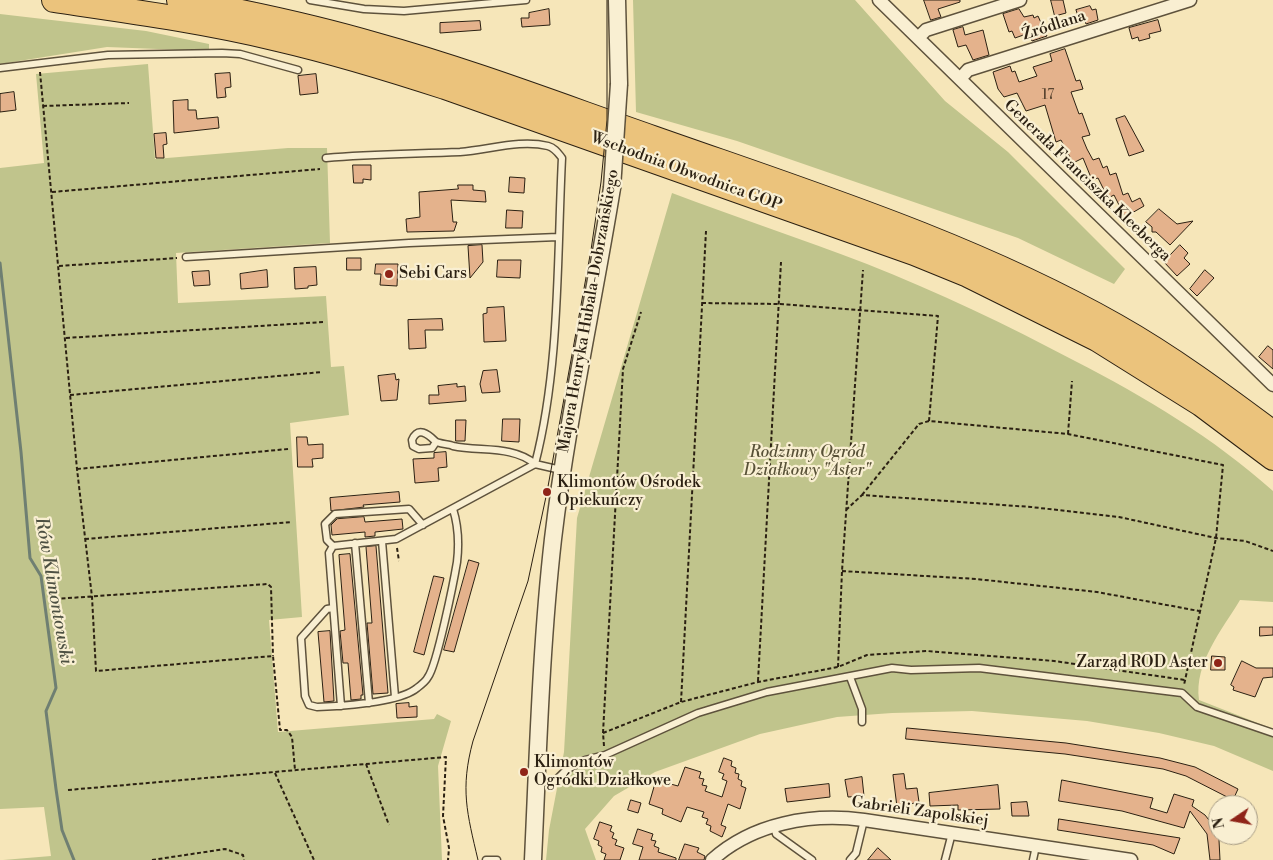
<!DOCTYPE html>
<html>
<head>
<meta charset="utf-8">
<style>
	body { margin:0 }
	#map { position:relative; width:1273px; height:860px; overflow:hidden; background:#f6e6b9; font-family:"Libre Bodoni",serif }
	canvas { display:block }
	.north { position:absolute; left:1208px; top:795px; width:50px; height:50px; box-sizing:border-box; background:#f9efd2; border:1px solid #a79c85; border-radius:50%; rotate:258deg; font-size:14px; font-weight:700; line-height:20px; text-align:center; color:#2b2012 }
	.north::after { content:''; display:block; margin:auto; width:18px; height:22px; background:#8f2418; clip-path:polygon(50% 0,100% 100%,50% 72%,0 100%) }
</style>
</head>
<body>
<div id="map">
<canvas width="1273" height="860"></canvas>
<div class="north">N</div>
</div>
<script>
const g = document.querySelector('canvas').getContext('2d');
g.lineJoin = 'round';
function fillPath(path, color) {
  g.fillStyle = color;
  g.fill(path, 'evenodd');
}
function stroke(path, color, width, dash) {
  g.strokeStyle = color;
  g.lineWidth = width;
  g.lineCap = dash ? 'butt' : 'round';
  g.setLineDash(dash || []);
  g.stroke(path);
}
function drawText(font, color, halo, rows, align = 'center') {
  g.font = font + ' "Libre Bodoni",serif';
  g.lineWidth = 4.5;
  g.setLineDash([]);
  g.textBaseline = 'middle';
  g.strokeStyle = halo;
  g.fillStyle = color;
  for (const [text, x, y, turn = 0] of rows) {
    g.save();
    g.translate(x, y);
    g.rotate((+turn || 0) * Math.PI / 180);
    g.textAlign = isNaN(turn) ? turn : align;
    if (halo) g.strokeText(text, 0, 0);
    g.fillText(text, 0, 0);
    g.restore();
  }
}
fillPath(new Path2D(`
	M633,0H855L945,101L1008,152L1125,269L1114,284L1018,238L737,141L636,112Z
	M0,14L146,31L209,44V51L107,47L0,64Z
	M148,64L155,159L288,148H327L330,243L176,253L178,303L326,296L331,367L344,366L349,415L290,423L302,617L269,620L278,732L434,719L437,714L451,721L438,766L442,860H3L51,856L44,807L0,809V168L44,163L36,74Z
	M672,193C736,217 802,239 867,264C938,292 1007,325 1075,361C1145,397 1214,438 1273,491V602L1240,600C1222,630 1194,663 1199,700L1273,729V771L1214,746L1159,733L1087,721L972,711L892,713L837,717L760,734L655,772L614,796L585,829L596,860H546L549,830L564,752L577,518Z`), '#c0c48c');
stroke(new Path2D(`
	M0,263L21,452L30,558L41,576L56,688L46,711L56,789L62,830L74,860`), '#6f7f72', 3);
const building = new Path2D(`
	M924,0H960V2L938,9L941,17L931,20Z
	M1051,0H1063L1066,13L1055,16Z
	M1090,6L1092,10L1096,9L1098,20L1086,24L1085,21L1080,22L1076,10Z
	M549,9L550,25L522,27L521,18H529V13Z
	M1019,9L1024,17L1033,15L1034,18L1038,16L1047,36L1032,41L1029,33L1015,38L1012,31L1009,32L1003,14Z
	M1158,20L1161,31L1149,34L1150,38L1139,41L1138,37L1132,39L1129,28Z
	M480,21L481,30L440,33V23Z
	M963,27L965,35L983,30L989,55L973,60L966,45L958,47L953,30Z
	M1065,49L1076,81L1080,80L1083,89L1071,92L1079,114L1082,113L1090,135L1082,137L1087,149L1093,160L1099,158L1103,168L1107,166L1110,175L1116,173L1123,195L1128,193L1132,202L1140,198L1144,206L1125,217L1114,195L1108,198L1098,178L1092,180L1083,158L1073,163L1061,140L1056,142L1045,105L1026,111L1017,93L1004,97L998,89L993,72L1010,66L1012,72L1015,71L1019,82L1037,76L1033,67L1052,61L1050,54Z
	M230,73L231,87L225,88L226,97L217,98L215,74Z
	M316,74L318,93L300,95L298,76Z
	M14,92L16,110L0,112V94Z
	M188,100V110H196L197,119L218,117L219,128L174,133L173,101Z
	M1125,116L1144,151L1129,156L1116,119Z
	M166,133L167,144L163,145L164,158H156L154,134Z
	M353,165H371V180L363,179V183H354Z
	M510,177L525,178L524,193L509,192Z
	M458,185H473V190L485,191L486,202L451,200L453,222H457L454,231L407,232L406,219L420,217L419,192L458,189Z
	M1159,209L1177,224L1193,221L1170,245L1156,232H1152V227L1146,222Z
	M507,210L523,211L522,228H506Z
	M482,245L483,262L470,278L468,246Z
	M1180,245L1188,253L1184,258L1190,264L1177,276L1164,262Z
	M347,258H361V270H347Z
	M498,260H521L520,278L497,277Z
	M376,264H398L397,286L380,285L381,274H375Z
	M316,267L317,285L308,286V288L295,289L294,268Z
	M267,270L268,287L241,289L240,274Z
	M1205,270L1214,278L1197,296L1190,289Z
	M209,271L210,285L194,286L192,272Z
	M504,307L506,341L484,342L483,314L487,313V308Z
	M442,319L443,330H425L426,348L409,349L408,320Z
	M1268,346L1273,350V369L1259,357Z
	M497,370L500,392L482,393L480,384L483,371Z
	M395,374L396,380L399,379L397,400L381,401L378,376Z
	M457,384V387L465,386L466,401L429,404V395H439L438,386Z
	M503,419H520L519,442L502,441Z
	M456,420H466L465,441H456Z
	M297,437H307L308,445L323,444V458L312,459L313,467H298Z
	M446,452L447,467L438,468L439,481L415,483L413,459L434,458V453Z
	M399,492L400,502L363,505L364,507L331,511L330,498Z
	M364,517L365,522L402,519L403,529L375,532V536L365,537V532L332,535L331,525L337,519Z
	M376,546L388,693L373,694L367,623H372L366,547Z
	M350,554L363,695H361V699L351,700L348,663H343L340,631L345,630L339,555Z
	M469,560L479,563L454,652L444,650Z
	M434,576L444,578L424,655L414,652Z
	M1260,627H1273V635L1260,636Z
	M330,631L334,701L324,702L318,632Z
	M1212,656L1225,657V670H1211Z
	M1242,661L1256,668H1273V677L1263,678L1255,697L1233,690L1234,687L1231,685Z
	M409,703V707L417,706V717L397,718L396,704Z
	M907,728L1066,743L1160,758L1195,767L1238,789L1233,800L1186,776L1163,769L1065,754L906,739Z
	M724,758L732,761L731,766L736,768L735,773L739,774L738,779L742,781L741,786L746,788L740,809L728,804L721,825L726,827L722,837L710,831L711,826L706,824L708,819L702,817L704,812L687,807L681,822L662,814L663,809L649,804L656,780L678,786L685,767L701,772L699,778L704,779L702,785L707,786L705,791L722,797L727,781L722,779L724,774L719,772Z
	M904,774L906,789L917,788L919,802L897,807L893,775Z
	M862,777L864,796L848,797L845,780Z
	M1062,780L1153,798L1150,808L1167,813L1174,794L1194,800L1192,806L1205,815L1216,829L1219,840L1220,860H1210L1207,834L1190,811L1184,828L1122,811L1059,801Z
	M829,784L830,797L787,802L785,789Z
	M998,785L1000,809L958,810V805L930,806L929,793Z
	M631,800L641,803L638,813L628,810Z
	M1027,802L1029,816H1012L1011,803Z
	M1059,819L1180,838L1174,854L1153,845L1058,830Z
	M600,822L612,826L610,831L614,833L612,838L617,840L615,845L624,848L620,860H604L606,854L601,852L602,847L598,845L599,841L594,839Z
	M638,829L653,834L651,840L656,841L654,846L659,848L658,852L676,858V860H639L643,847L633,844Z
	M685,844L699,848L697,852L705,856L704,860H679Z
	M878,848L891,860H868Z`);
fillPath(building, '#e4b28c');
stroke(building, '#2b2012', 1);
const service = new Path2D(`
	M310,0L364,9L404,11L526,0
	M0,68L108,55L222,53L240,54L298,70
	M326,158C371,154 415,154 460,152C489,150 520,139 548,146C555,148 558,153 562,158C557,258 560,368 535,464L561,470
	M186,257L409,243L558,237
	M382,541L395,697
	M355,543L369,703
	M333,546L327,540L325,524L335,514L409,509L423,525
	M333,608L327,609L301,638L305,696L309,705L317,707C341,706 399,703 417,688C421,685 426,681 428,677C437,665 454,580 457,562C459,545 458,525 453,509
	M850,677L862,709V722
	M341,706L329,553L333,546L396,539L535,464C512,445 480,452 453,446C449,444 438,444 435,441C428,434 418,426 412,440L413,446L419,449L432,448L436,442
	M538,782H554L566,770L585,760L605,755L698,713L767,692L892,668L911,670L979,668L1182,693L1197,707L1273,733
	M774,826L776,834L812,860
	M486,860H497
	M850,860L856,853L864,820
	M945,860L952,833
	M1033,860L1036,846`);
const minor = new Path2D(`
	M879,0L1273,385
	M918,38L926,30L1020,0
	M960,79L968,70L1190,0
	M712,860C753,823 811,813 864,820L1131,860`);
const tertiary = new Path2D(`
	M617,0L619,84
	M533,860C538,753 541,645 553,539C567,421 593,305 612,188`);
const motorway = new Path2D(`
	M54,0C129,11 204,21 278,39C334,52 390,69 445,87L914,253L968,275L1097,339L1201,404L1273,458
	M179,0C245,12 311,26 376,45C470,71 561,106 653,138C809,193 971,244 1116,326C1171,357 1222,395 1273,433`);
stroke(service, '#5e523c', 9);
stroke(minor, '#5e523c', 15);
stroke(tertiary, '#5e523c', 19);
stroke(motorway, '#2b2012', 26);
stroke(new Path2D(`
	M40,72L77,469L92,597L96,671L273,656L280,730H287L292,737L295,770
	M43,106L129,103
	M52,192L320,169
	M59,266L177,258
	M702,303L780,304L938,316L929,421
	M66,338L324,322
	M70,395L322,372
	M1068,434L1072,381
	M77,469L288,449
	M862,495L919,424L929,421L1068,434L1223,465L1216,538L1184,685
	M846,510L862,495L1031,507L1119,517L1216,538L1245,541L1273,551
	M85,539L292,522
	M397,548L399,561
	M842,571L976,579L1097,592L1199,611
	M55,599L268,584L271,587L273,656
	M838,667L842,571L863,270
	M758,681L781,262
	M681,702L706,231
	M603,733L681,702L758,682L838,667L867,655L927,651L1054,661L1185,680
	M604,746L603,733L623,369L641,312
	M366,764L389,825
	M275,773L314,860
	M68,790L446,757L443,816L449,848L448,860
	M152,860L225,849L243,855L244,860`), '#2b2012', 2, [4, 2.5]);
stroke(service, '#f9efd2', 6);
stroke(minor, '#f9efd2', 12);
stroke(tertiary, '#f9efd2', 16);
stroke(motorway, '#ebc37c', 24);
stroke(new Path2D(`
	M478,860C467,813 460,789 473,741L528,581L547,492L591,250L601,182L607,120V0`), '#2b2012', 1);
const tertiaryBridge = new Path2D(`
	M612,188L619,84`);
stroke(tertiaryBridge, '#5e523c', 19, []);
stroke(tertiaryBridge, '#f9efd2', 16);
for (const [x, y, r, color] of [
	[389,274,5,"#8f2418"],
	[547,492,5,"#8f2418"],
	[1218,663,5,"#8f2418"],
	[524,772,5,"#8f2418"]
]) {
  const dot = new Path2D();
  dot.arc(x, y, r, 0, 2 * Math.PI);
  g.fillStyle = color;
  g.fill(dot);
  stroke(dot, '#f9efd2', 2);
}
drawText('14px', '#594430', null, [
	["17",1048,96]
]);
drawText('16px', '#2b2012', '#f9efd2', [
	["Źródlana",1054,26,-18],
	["Wschodnia Obwodnica GOP",686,172,20],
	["Generała Franciszka Kleeberga",1087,181,44],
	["Majora Henryka Hubala-Dobrzańskiego",589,311,-80],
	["Gabrieli Zapolskiej",920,812,8]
]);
drawText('16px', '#2b2012', '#f9efd2', [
	["Sebi Cars",399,274],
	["Klimontów Ośrodek",557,483],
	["Opiekuńczy",557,501],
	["Zarząd ROD Aster",1208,663,"right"],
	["Klimontów",534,763],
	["Ogródki Działkowe",534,781]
], 'left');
drawText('italic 16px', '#585137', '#f9efd2', [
	["Rodzinny Ogród",807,453],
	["Działkowy \"Aster\"",807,471]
]);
drawText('italic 18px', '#4d5042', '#f9efd2', [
	["Rów Klimontowski",53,591,80]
]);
</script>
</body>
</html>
